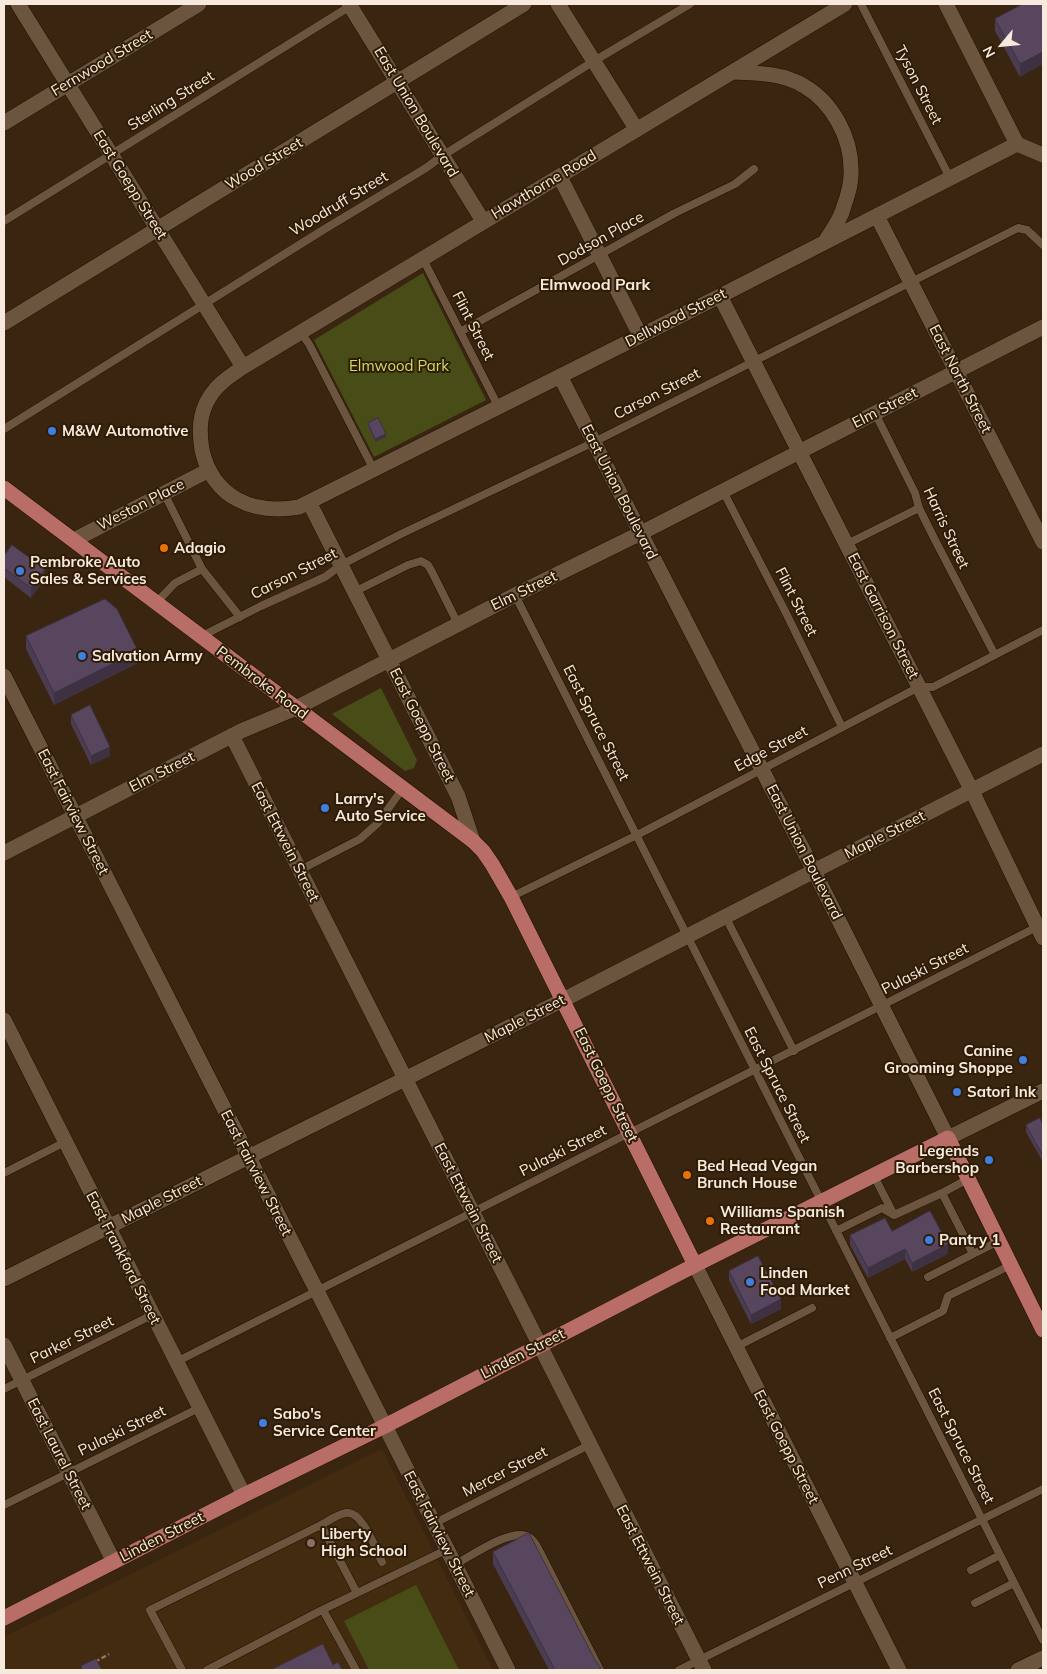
<!DOCTYPE html>
<html>
<head>
<meta charset="utf-8">
<style>
	body { margin:0 }
	#map { position:relative; width:1047px; height:1674px; overflow:hidden; background:#392510; font-family:Mulish,sans-serif }
	canvas { display:block }
	.frame { position:absolute; inset:0; border:5px solid #f7eadd; pointer-events:none }
	.north { position:absolute; left:977px; top:20px; width:50px; height:50px; -webkit-text-stroke:4px #2f1c06; paint-order:stroke; rotate:242deg; font-size:14px; font-weight:700; line-height:20px; text-align:center; color:#f7eadd }
	.north::after { content:''; display:block; margin:auto; width:18px; height:22px; background:#f7eadd; clip-path:polygon(50% 0,100% 100%,50% 72%,0 100%) }
</style>
</head>
<body>
<div id="map">
<canvas width="1047" height="1674"></canvas>
<div class="frame"></div>
<div class="north">N</div>
</div>
<script>
const g = document.querySelector('canvas').getContext('2d');
g.lineJoin = 'round';
function fillPath(path, color) {
  g.fillStyle = color;
  g.fill(path, 'evenodd');
}
function stroke(path, color, width, dash) {
  g.strokeStyle = color;
  g.lineWidth = width;
  g.lineCap = dash ? 'butt' : 'round';
  g.setLineDash(dash || []);
  g.stroke(path);
}
function drawText(font, color, halo, rows, align = 'center') {
  g.font = font + ' Mulish,sans-serif';
  g.lineWidth = 4;
  g.setLineDash([]);
  g.textBaseline = 'middle';
  g.strokeStyle = halo;
  g.fillStyle = color;
  for (const [text, x, y, turn = 0] of rows) {
    g.save();
    g.translate(x, y);
    g.rotate((+turn || 0) * Math.PI / 180);
    g.textAlign = isNaN(turn) ? turn : align;
    if (halo) g.strokeText(text, 0, 0);
    g.fillText(text, 0, 0);
    g.restore();
  }
}
fillPath(new Path2D(`
	M382,1449L493,1670H4V1637Z`), '#432b0f');
fillPath(new Path2D(`
	M423,273L486,400L374,457L314,340Z
	M381,688L417,760L414,768L405,771L332,714Z
	M416,1585L459,1670H369L344,1621Z`), '#484d18');
const lane = new Path2D(`
	M861,4L950,178
	M4,221L352,5
	M423,259L498,406
	M460,332L675,213L735,184L754,169
	M301,333L309,344L374,470
	M875,413L915,493L919,508L935,540L995,655
	M4,429L323,230L426,168L442,156L594,61L690,4
	M723,491L785,611L842,727
	M847,544L919,508
	M202,569L240,617
	M354,592L408,565L421,561L428,565L432,572L458,624
	M515,595L1043,1640
	M156,603L175,583L202,569L164,493
	M200,637L261,606L325,577L341,565L399,535L594,442L1018,228L1027,230L1043,245
	M300,870L360,839L378,823L403,788
	M511,897L637,835L919,687H933L1043,630
	M725,916L794,1051
	M4,1173L65,1142
	M874,1176L894,1215
	M942,1193L968,1179
	M836,1231L882,1208L894,1215L942,1193L973,1254L928,1277
	M973,1254L999,1241
	M890,1338L943,1311L948,1296L1011,1265
	M736,1347L812,1308
	M176,1362L1039,926
	M4,1389L152,1315
	M4,1505L199,1408
	M433,1524L589,1445
	M321,1525C328,1521 338,1514 346,1513C362,1510 376,1550 382,1562
	M454,1565C470,1557 514,1525 530,1538C535,1541 538,1549 541,1554L600,1670
	M971,1570L1000,1555
	M975,1603L1014,1583
	M323,1610L356,1670
	M182,1670L150,1610L321,1525L357,1593
	M207,1670L320,1611L446,1550
	M679,1670L1043,1489`);
const street = new Path2D(`
	M18,4L243,367
	M349,4L483,221
	M558,4L637,130
	M845,4L243,367C230,376 217,384 209,398C199,415 199,431 202,450C213,498 253,515 299,507L720,296L1017,144L1043,155
	M946,4L1017,144
	M733,72C756,73 783,73 804,86C832,102 851,137 851,169C852,181 848,195 844,206C841,219 833,229 826,240
	M4,123L199,4
	M560,177L640,335
	M877,216L1043,542
	M720,296L972,791L1043,938
	M4,323L524,4
	M560,376L814,871L1043,754
	M309,502L458,796L473,841
	M74,540L209,470
	M4,676L317,1291L508,1670
	M232,736L704,1670
	M4,853L241,731L296,708L515,595L641,533L1043,327
	M4,1020L244,1495
	M4,1279L563,1000
	M4,1345L114,1562
	M1018,1670L1043,1658`);
const secondary = new Path2D(`
	M563,1000L814,871L948,1138L1043,1091
	M695,1265L899,1670`);
const primary = new Path2D(`
	M4,488L473,841L483,851L492,864L511,897L695,1265
	M4,1618L244,1495L385,1426L695,1265L948,1138L1043,1330`);
stroke(lane, '#200e00', 9);
stroke(street, '#200e00', 16);
stroke(secondary, '#200e00', 16);
stroke(primary, '#200e00', 16);
stroke(new Path2D(`
	M95,1662L109,1654`), '#8b7a68', 2.5, [5, 2.5]);
stroke(lane, '#6b553f', 8);
stroke(street, '#6b553f', 15);
stroke(secondary, '#6b553f', 15);
stroke(primary, '#b96d67', 15);
fillPath(new Path2D(`
	M1023,4L1020,77L995,31V19Z
	M368,423L386,437L375,442L368,427Z
	M4,556L45,579L31,598L4,577Z
	M26,636L138,663L54,705L26,649Z
	M71,715L110,756L91,765L71,724Z
	M1026,1125H1043V1162L1026,1132Z
	M892,1231L948,1254L912,1272L905,1259L868,1278L850,1245V1235Z
	M729,1271L781,1309L751,1324L729,1280Z
	M493,1552L595,1660L601,1670H549L493,1564Z`), '#4b3c51');
fillPath(new Path2D(`
	M1043,52V64L1020,77V64Z
	M386,434V437L375,442V439Z
	M45,569V579L31,598V588Z
	M138,651V663L54,705V693Z
	M110,747V756L91,765V756Z
	M948,1244V1254L912,1272V1263Z
	M905,1249V1259L868,1278V1268Z
	M781,1299V1309L751,1324V1315Z`), '#3d3142');
const building = new Path2D(`
	M1023,4H1043V52L1020,64L995,19Z
	M378,418L386,434L375,439L368,423Z
	M12,545L45,569L31,588L4,568V556Z
	M105,599L117,609L138,651L54,693L26,636Z
	M90,705L110,747L91,756L71,715Z
	M1040,1118L1043,1125V1156L1026,1125Z
	M930,1211L948,1244L912,1263L905,1249L868,1268L850,1235L885,1218L892,1231Z
	M758,1256L781,1299L751,1315L729,1271Z
	M529,1533L595,1660L601,1668L597,1670H555L493,1552Z
	M323,1644L333,1665L338,1662L342,1670H344H271Z
	M96,1659L102,1670H80L82,1669L81,1666Z`);
fillPath(building, '#57465e');
stroke(building, '#3d3142', 1);
for (const [x, y, r, color] of [
	[52,431,5,"#3f7fe0"],
	[164,548,5,"#e8710a"],
	[20,571,5,"#3f7fe0"],
	[82,656,5,"#3f7fe0"],
	[325,808,5,"#3f7fe0"],
	[1023,1060,5,"#3f7fe0"],
	[957,1092,5,"#3f7fe0"],
	[989,1160,5,"#3f7fe0"],
	[687,1175,5,"#e8710a"],
	[710,1221,5,"#e8710a"],
	[929,1240,5,"#3f7fe0"],
	[750,1282,5,"#3f7fe0"],
	[263,1423,5,"#3f7fe0"],
	[311,1543,5,"#8d6e63"]
]) {
  const dot = new Path2D();
  dot.arc(x, y, r, 0, 2 * Math.PI);
  g.fillStyle = color;
  g.fill(dot);
  stroke(dot, '#2f1c06', 2);
}
drawText('15px', '#f7eadd', '#2f1c06', [
	["Fernwood Street",102,63,-31],
	["Tyson Street",918,85,63],
	["Sterling Street",171,101,-32],
	["East Union Boulevard",416,112,59],
	["Wood Street",264,164,-31],
	["East Goepp Street",130,185,58],
	["Hawthorne Road",544,185,-31],
	["Woodruff Street",339,204,-31],
	["Dodson Place",601,239,-29],
	["Dellwood Street",676,318,-27],
	["Flint Street",473,326,63],
	["East North Street",960,379,63],
	["Carson Street",657,394,-27],
	["Elm Street",885,408,-27],
	["East Union Boulevard",619,492,63],
	["Weston Place",141,505,-27],
	["Harris Street",946,528,65],
	["Carson Street",294,574,-27],
	["Elm Street",524,591,-26],
	["Flint Street",796,602,63],
	["East Garrison Street",883,616,63],
	["Pembroke Road",262,683,37],
	["East Spruce Street",596,723,63],
	["East Goepp Street",422,725,63],
	["Edge Street",771,749,-28],
	["Elm Street",162,772,-27],
	["East Fairview Street",73,812,63],
	["Maple Street",885,835,-27],
	["East Ettwein Street",285,842,63],
	["East Union Boulevard",804,852,63],
	["Pulaski Street",925,969,-27],
	["Maple Street",525,1019,-27],
	["East Goepp Street",606,1085,64],
	["East Spruce Street",777,1085,63],
	["Pulaski Street",563,1151,-27],
	["East Fairview Street",256,1173,63],
	["Maple Street",162,1200,-27],
	["East Ettwein Street",468,1203,63],
	["East Frankford Street",123,1258,63],
	["Parker Street",72,1340,-26],
	["Linden Street",523,1354,-27],
	["Pulaski Street",122,1431,-26],
	["East Spruce Street",961,1446,63],
	["East Goepp Street",786,1447,63],
	["East Laurel Street",59,1454,63],
	["Mercer Street",505,1472,-27],
	["East Fairview Street",439,1534,63],
	["Linden Street",162,1537,-27],
	["East Ettwein Street",650,1565,63],
	["Penn Street",855,1567,-26]
]);
drawText('15px', '#d0de60', '#2f1c06', [
	["Elmwood Park",399,366]
]);
drawText('bold 15px', '#f7eadd', '#2f1c06', [
	["M&W Automotive",62,431],
	["Adagio",174,548],
	["Pembroke Auto",30,562],
	["Sales & Services",30,579],
	["Salvation Army",92,656],
	["Larry's",335,799],
	["Auto Service",335,816],
	["Canine",1013,1051,"right"],
	["Grooming Shoppe",1013,1068,"right"],
	["Satori Ink",967,1092],
	["Legends",979,1151,"right"],
	["Barbershop",979,1168,"right"],
	["Bed Head Vegan",697,1166],
	["Brunch House",697,1183],
	["Williams Spanish",720,1212],
	["Restaurant",720,1229],
	["Pantry 1",939,1240],
	["Linden",760,1273],
	["Food Market",760,1290],
	["Sabo's",273,1414],
	["Service Center",273,1431],
	["Liberty",321,1534],
	["High School",321,1551]
], 'left');
drawText('bold 16px', '#f7eadd', '#2f1c06', [
	["Elmwood Park",595,285]
]);
</script>
</body>
</html>
